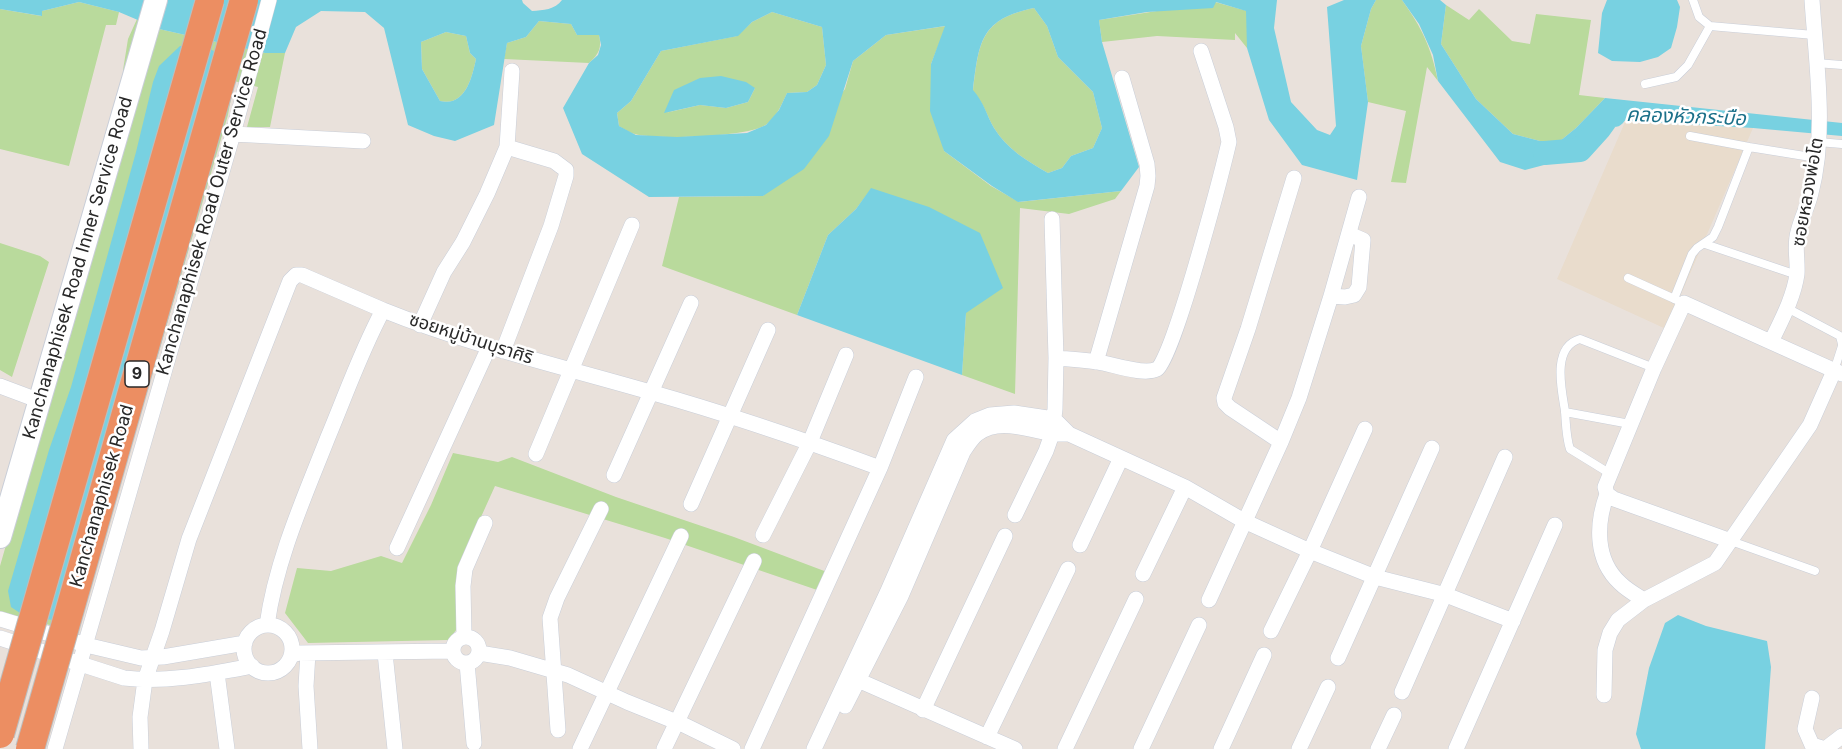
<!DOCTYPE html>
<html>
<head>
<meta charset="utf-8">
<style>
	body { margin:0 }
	canvas { display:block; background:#e9e1db }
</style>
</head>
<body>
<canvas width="1842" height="749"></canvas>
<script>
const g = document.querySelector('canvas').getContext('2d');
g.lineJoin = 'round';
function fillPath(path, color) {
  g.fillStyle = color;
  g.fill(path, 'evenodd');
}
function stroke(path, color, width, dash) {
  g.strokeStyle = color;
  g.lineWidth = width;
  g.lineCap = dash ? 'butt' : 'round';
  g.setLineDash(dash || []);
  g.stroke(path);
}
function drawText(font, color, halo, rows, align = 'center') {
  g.font = font + ' Inter,"Noto Sans Thai",sans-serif';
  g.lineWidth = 5;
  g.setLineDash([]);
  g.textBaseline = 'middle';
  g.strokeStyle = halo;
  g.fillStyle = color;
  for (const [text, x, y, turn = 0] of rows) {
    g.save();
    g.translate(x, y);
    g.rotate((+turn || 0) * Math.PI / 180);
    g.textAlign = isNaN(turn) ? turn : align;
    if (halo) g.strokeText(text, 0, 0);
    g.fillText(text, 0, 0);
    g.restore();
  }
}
fillPath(new Path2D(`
	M1625,122L1753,128L1666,329L1557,279Z`), '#e9dccc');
fillPath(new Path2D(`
	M1376,0H1402C1422,28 1431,47 1438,81L1427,67L1406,183L1391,182L1406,111L1368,102L1361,46L1371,9Z
	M79,2L119,12L116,25H106L69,166L0,149V9L41,16L42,11Z
	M1215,2L1247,11V48L1235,33V40L1157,36L1102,42L1099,20Z
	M1446,5L1469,20L1479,9L1512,41L1530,44L1536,14L1591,20L1579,95L1605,98L1576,128L1560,141H1540L1513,134L1476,99L1441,44Z
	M1034,8L1047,26L1058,57L1093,92L1102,128L1093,148L1071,156L1062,168L1048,173C1027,161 1007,149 994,128C986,114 985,105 973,91C979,41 981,19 1034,8Z
	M772,12L822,27L826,65L817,85L807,92L787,93C782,104 777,116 767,124C752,137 656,140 635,134C630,133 624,129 619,126L617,113L631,101L661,51L737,36L752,22ZM755,88L748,102L726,108L700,105L665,113Z
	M137,19L159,29L265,53H285L270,127H247L258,87L234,81L228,115L81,618L54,626L0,613V566L139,82L123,70L128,39Z
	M539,21L571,24L577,35H599C602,48 599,54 589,63L504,59L507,43L526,37Z
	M946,26L931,64L944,151L991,186L1019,202L1121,191L1115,199L1069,214L1020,208L1015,394L962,375L966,313L871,189L856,209L828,235L797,315L662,266L679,197L763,196L845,89L853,61L886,35Z
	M446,32L466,36L470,53L476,59C472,78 465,107 440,101L422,69L421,42Z
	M0,243L40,256L49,262L12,377L0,370Z
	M453,453L498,462L512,457L616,497L734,537L827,572L820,591L665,538L495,486L462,559L457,629L448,640L308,643L285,613L297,568L331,571L381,556L402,563L431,505Z`), '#b9da9c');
fillPath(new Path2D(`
	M0,0H522L523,3L532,11C543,10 555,10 562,0H1277L1274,28L1291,102L1317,130L1330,135L1336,126L1327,7L1344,0H1376L1371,9L1361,46L1368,102L1357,180L1302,165L1269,120L1247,48L1246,11L1216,2L1213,8L1147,12L1099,20L1102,42L1139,167L1121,191L1018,202L992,186L944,151L930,111L931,64L945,26L886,35L853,61L829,136L804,169L763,196L649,197L582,154L563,108L589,63L598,55L601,45L599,35H577L571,24L539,21L526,37L507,43L494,125L455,141L434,136L408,125L384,28L365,12L321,11L296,27L285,53H265L159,29L119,12L79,2L42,11V16L0,9ZM1034,8L1047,26L1058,57L1093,92L1102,128L1093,148L1071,156L1062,168L1048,173C1027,161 1007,149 994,128C986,114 985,104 973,90C979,41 981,19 1034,8ZM772,12L822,27L826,65L817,85L807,92L787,93L779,110L766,125L747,133L677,137L636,135L619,126L617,113L631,101L661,51L738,36L752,22ZM446,32L466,36L470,53L476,59C472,78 465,107 440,101L422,69L421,42Z
	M1402,0H1440L1446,5L1441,44L1476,99L1513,134L1540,141H1560L1576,128L1605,98L1842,123V136L1753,128L1613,120L1563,160L1525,170L1500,162L1438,81L1433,55L1419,24Z
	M1607,0H1677L1680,7L1677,27L1671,48L1658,57L1640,62L1612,61L1598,53L1602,13Z
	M180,46H205L238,65L77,610L52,620L23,615L11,607L8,591L49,450L71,387L136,152L153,82L159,66Z
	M721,76L746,82L755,88L748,102L726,108L700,105L664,113L674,90L700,78Z
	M871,188L929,207L980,233L1003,288L966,313L962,375L797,315L828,235L856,209Z
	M1678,615L1706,626L1767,641L1771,667L1765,749H1641L1636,734L1649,668L1665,623Z`), '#78d1e1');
stroke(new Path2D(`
	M1545,153L1580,150L1599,129L1609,115H1614`), '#78d1e1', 24);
const service = new Path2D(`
	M1693,0L1699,17L1710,26L1814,35
	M1816,63L1842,65
	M1645,84L1676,77L1688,65L1710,26
	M1690,136L1749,147
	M1818,142L1842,144
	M1705,244L1797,275
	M1628,278L1679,301
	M1674,299L1692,254L1697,248L1713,237L1718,227L1749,147L1817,158
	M1787,308L1840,336L1842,344
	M1834,371L1842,346
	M1565,412L1630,424
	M1609,473L1570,449C1566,437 1566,424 1565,411C1562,391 1551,347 1580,339L1654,368
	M1731,541L1815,571`);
const minor = new Path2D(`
	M233,134L363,141
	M1331,296L1345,297L1354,295L1359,287L1363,240L1349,234
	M420,325L444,272L463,242L487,194L507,147L512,71
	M1771,342C1781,321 1794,297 1797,274C1798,260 1794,245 1798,232C1801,219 1808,206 1811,193C1827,132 1816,62 1812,0
	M503,351L551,226L566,176V170L554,161L507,147
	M1056,358C1070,359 1084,360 1098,362C1112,364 1144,376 1157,369C1173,360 1222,172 1229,142L1226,127L1201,51
	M1096,362L1147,186L1148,176L1147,164L1122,78
	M0,386L40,401
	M1281,442L1230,408L1225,403L1224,398L1248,329L1294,178
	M536,454L632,225
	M614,475L691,303
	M1607,494C1596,524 1595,560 1620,583C1627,590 1636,595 1644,600
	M691,504L768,330
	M1015,515L1046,451L1052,434L1055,409L1056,358L1052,219
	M763,535L810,442L846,355
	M1731,541L1614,499L1607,494L1605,487L1654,368L1684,303L1842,374
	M1080,545L1121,458
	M397,548L489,347
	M1143,574L1185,487
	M1209,600L1281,442L1299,398L1331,296L1359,197
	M0,619L86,645L141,658L163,657L245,643
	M267,625C276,560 304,498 328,437C346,394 361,351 383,310C470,345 560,366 650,392C728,414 804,440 880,468
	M244 649a24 24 0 1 1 48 0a24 24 0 1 1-48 0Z
	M1271,631L1310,551L1365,429
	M464,636L463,586L465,569L485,523
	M453 650a13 13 0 1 1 26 0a13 13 0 1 1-26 0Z
	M0,638L124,678C166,683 210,674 252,666
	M308,653L306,686L310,749
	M385,653L395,749
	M479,653L510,658L568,675L627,702L684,725L733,749
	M292,655L299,653L452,651
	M1338,658L1432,448
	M467,663L474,743
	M217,673L227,749
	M851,677L1015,749
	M1402,692L1505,457
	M1604,695L1605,650L1610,633L1618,620L1644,600L1715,563L1810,425L1834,371
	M1812,698L1805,729L1812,745L1825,749
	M845,706L901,596L963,452C967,446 971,439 977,434C999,417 1027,430 1050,433C1056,434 1063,434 1069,434
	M923,710L1005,536
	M558,730L550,618L557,598L601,509
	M987,737L1068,569
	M55,749L233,134L269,0
	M141,749L140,717L145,680L162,631L189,539L290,281L296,275H302L383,310
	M580,749L681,536
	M664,749L754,561
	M752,749L880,468L916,377
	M814,749L887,593L954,440L975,421L990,415L1014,413L1054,419L1069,434L1185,487L1244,521L1310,551L1375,577L1446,595L1513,621
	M1065,749L1136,599
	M1141,749L1199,625
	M1221,749L1264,655
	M1299,749L1328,687
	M1378,749L1394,715
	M1456,749L1555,525
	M1825,749L1842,736`);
const secondary = new Path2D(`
	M0,537L156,0`);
stroke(service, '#c9ced8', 9);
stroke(minor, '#c9ced8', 16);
stroke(secondary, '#c9ced8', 24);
stroke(service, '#fff', 8);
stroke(minor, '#fff', 15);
stroke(secondary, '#fff', 22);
const motorwayBridge = new Path2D(`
	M0,734L210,0
	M30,749L244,0`);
stroke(motorwayBridge, '#bebebe', 30, []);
stroke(motorwayBridge, '#ec8e62', 28);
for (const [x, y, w] of [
	[137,374,24]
]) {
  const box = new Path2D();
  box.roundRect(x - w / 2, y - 13, w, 26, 4.5);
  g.fillStyle = '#fff';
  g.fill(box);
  stroke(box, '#282828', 1.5);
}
drawText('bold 16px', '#282828', null, [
	["9",137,374]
]);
drawText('18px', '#282828', '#fff', [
	["ซอยหลวงพ่อโต",1808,192,-80],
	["Kanchanaphisek Road Outer Service Road",212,202,-74],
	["Kanchanaphisek Road Inner Service Road",78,268,-74],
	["ซอยหมู่บ้านบุราศิริ",471,339,18],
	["Kanchanaphisek Road",102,496,-74]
]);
drawText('italic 20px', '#1b7089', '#fff', [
	["คลองหัวกระบือ",1686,117,2]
]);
</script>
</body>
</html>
